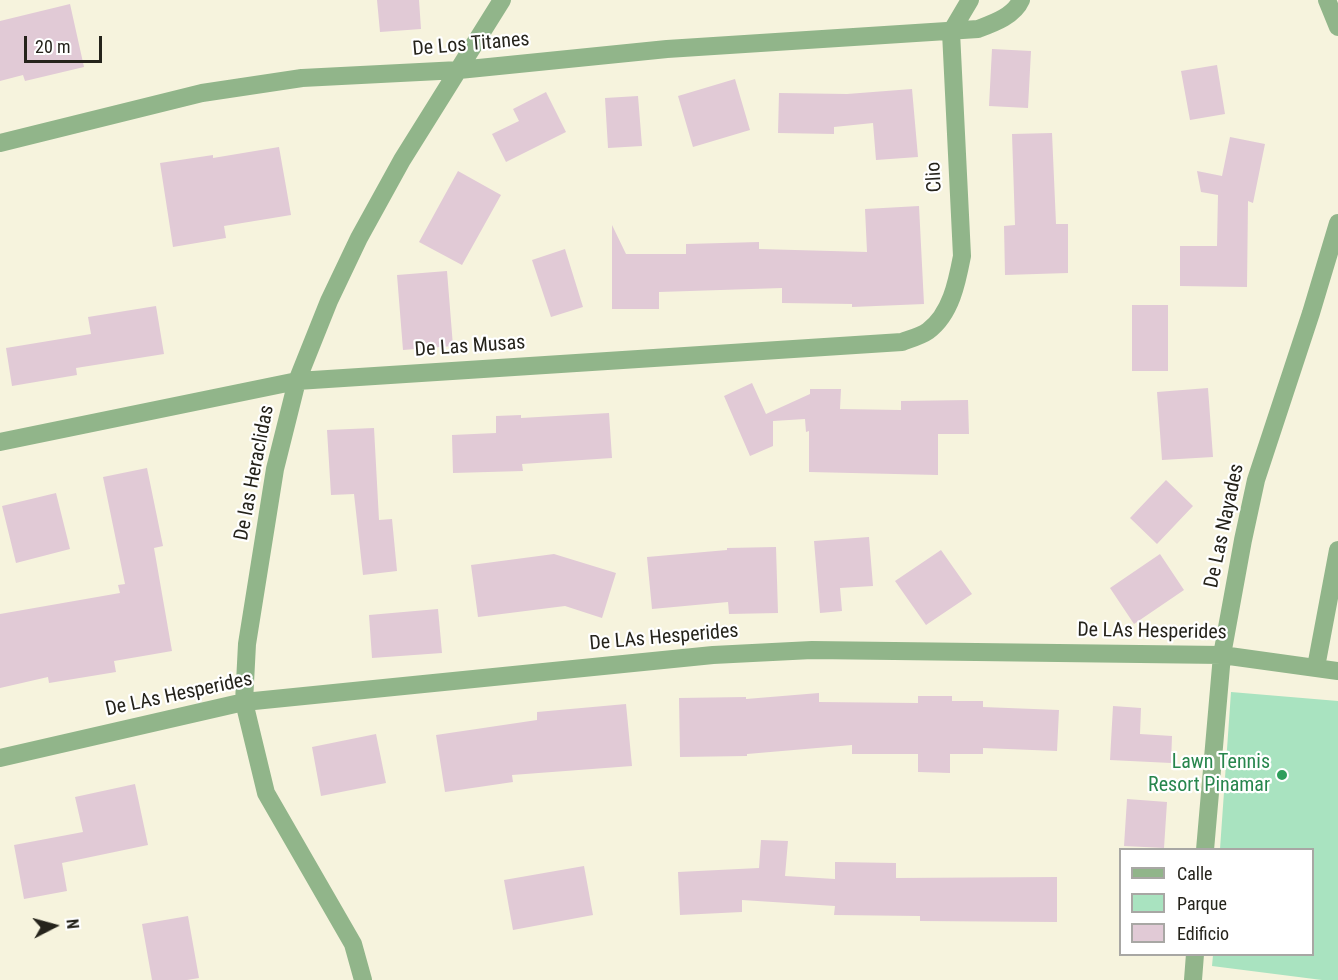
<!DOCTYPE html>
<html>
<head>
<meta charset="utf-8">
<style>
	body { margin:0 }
	#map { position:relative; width:1338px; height:980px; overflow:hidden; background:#f6f3dd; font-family:"Roboto Condensed",sans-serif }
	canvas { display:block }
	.legend { position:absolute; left:1119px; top:848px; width:195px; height:108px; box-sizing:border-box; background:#fff; border:2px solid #a8a7a4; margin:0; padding:8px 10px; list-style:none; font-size:18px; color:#25231b }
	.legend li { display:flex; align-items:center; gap:12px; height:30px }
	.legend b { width:30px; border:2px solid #a8a7a4 }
	.north { position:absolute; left:24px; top:896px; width:60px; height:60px; -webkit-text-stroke:4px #fff; paint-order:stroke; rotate:84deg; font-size:16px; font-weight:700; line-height:24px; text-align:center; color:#25231b }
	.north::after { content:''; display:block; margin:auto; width:21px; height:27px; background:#25231b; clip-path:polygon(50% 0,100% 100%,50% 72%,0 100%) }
	.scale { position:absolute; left:24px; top:36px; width:78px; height:27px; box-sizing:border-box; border:3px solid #25231b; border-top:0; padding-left:8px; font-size:18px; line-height:21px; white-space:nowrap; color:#25231b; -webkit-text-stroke:4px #fff; paint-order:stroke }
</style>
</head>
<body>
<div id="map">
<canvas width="1338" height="980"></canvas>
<ul class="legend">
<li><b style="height:8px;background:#91b58a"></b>Calle</li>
<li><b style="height:16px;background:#a9e3c0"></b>Parque</li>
<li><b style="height:16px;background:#e1cad6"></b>Edificio</li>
</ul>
<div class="north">N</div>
<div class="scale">20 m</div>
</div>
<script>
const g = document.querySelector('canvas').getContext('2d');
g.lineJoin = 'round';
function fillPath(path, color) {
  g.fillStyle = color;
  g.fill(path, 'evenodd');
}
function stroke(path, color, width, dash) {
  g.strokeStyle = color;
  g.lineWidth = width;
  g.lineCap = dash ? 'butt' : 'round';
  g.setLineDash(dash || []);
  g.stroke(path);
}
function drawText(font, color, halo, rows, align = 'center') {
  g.font = font + ' "Roboto Condensed",sans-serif';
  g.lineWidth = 4.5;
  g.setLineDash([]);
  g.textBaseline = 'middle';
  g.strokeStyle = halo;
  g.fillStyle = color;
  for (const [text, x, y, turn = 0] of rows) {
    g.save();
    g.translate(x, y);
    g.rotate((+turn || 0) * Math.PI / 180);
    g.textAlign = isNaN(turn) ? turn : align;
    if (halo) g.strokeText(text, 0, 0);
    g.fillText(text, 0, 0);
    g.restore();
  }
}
fillPath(new Path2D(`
	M1231,692L1338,701V980H1322L1212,966L1213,955L1312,954V850L1220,849Z`), '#a9e3c0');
fillPath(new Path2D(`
	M377,0H419L421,29L380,32Z
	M70,4L84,67L25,81L23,75L0,81V21Z
	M992,49L1031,51L1028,108L989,106Z
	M1217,65L1225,114L1190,120L1181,71Z
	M735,79L750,130L693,147L678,96Z
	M912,89L918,157L876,160L873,123L834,127V134L778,133L779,93L847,94Z
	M546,92L566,132L506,162L492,134L519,121L513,109Z
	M638,96L642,146L608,148L605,98Z
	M1052,133L1056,224H1068V273L1005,275L1004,226L1015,225L1012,134Z
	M1230,137L1265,144L1253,203L1248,201L1247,287L1180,286V246H1217L1218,195L1201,192L1197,171L1222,176Z
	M279,147L291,215L224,226L226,238L173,247L160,163L213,155V158Z
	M458,171L501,195L462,265L419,242Z
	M919,206L924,304L852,307V304L782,303V288L659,292V309H612V225L626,254H686V244L759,242V249L867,252L865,209Z
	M565,249L583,307L551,317L532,260Z
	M447,271L453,346L403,350L397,275Z
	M1132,305H1168V371H1132Z
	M156,306L164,354L76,368L77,375L12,386L6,348L91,334L88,317Z
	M752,383L766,414L810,394V389H841L840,409L901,410V401L968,400L969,434H938V475L809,472V431L806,432L805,419L773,421V446L750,456L724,396Z
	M1208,388L1213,457L1162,460L1157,392Z
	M609,413L612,458L522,464L523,471L453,473L452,435L496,433V416L521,415V418Z
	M374,428L379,520L392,519L397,571L363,575L354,494L331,495L327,430Z
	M147,468L163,546L154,548L172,651L114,661L116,672L49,683L48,677L0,688V614L120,593L118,585L125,584L103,477Z
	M1166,480L1193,506L1157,544L1130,518Z
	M56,493L70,549L16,563L2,506Z
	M869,537L873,586L840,588L842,611L820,613L814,541Z
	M776,547L778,613L729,614L728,602L652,609L647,557L727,550V548Z
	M941,550L972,594L926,625L895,581Z
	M554,554L616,573L602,618L565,606L478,617L471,565Z
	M1160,554L1184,590L1134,624L1110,588Z
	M438,609L442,653L372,658L369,615Z
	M819,693V702L918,703V696H952V701H983V707L1059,710L1057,751L983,748V754H950V773L918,772V754H852V745L747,754V756L680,757L679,698L746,697V699Z
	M626,704L632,766L512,775L513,782L445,792L436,735L537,720V712Z
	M1113,706L1141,708L1140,734L1172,736L1171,763L1110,760Z
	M376,734L386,783L321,796L312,747Z
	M135,784L148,845L62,863L67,891L24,899L14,845L83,832L75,797Z
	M1127,799L1167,802L1164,848L1124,846Z
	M761,840L788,841L785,876L835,879V862L896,863V878L1057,877V922L920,921V916L834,915L835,906L742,900V912L680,915L678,872L759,868Z
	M584,866L593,915L513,930L504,880Z
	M188,916L199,978L187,980H152L142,924Z`), '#e1cad6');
stroke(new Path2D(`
	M1327,0L1338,27
	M951,32L970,0
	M0,143L202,93L302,78L459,70L667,49L978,29C994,23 1014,16 1021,0
	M0,442L297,381L902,342C910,339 921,336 928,331C951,314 957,282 962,256L951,32
	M1316,667L1338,550
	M0,758L244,702L713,655L812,650L1222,655L1338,671
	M1205,850L1222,655L1243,540L1256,480L1311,313L1338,223
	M363,980L353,944L266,793L244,702L247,644L275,469L297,381L329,301L359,238L402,160L502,0
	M1193,980L1195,954`), '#91b58a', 18);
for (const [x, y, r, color] of [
	[1282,775,6,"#2e9e5b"]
]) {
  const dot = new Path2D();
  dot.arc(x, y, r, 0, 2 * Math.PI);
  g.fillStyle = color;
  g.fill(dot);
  stroke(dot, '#fff', 2);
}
drawText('20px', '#25231b', '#fff', [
	["De Los Titanes",471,45,-5],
	["Clio",935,177,-93],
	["De Las Musas",470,347,-4],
	["De las Heraclidas",255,473,-79],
	["De Las Nayades",1225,526,-78],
	["De LAs Hesperides",1152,632,1],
	["De LAs Hesperides",664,638,-5],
	["De LAs Hesperides",179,695,-12]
]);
drawText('20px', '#27864d', '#fff', [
	["Lawn Tennis",1270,763],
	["Resort Pinamar",1270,786]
], 'right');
</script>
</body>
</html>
